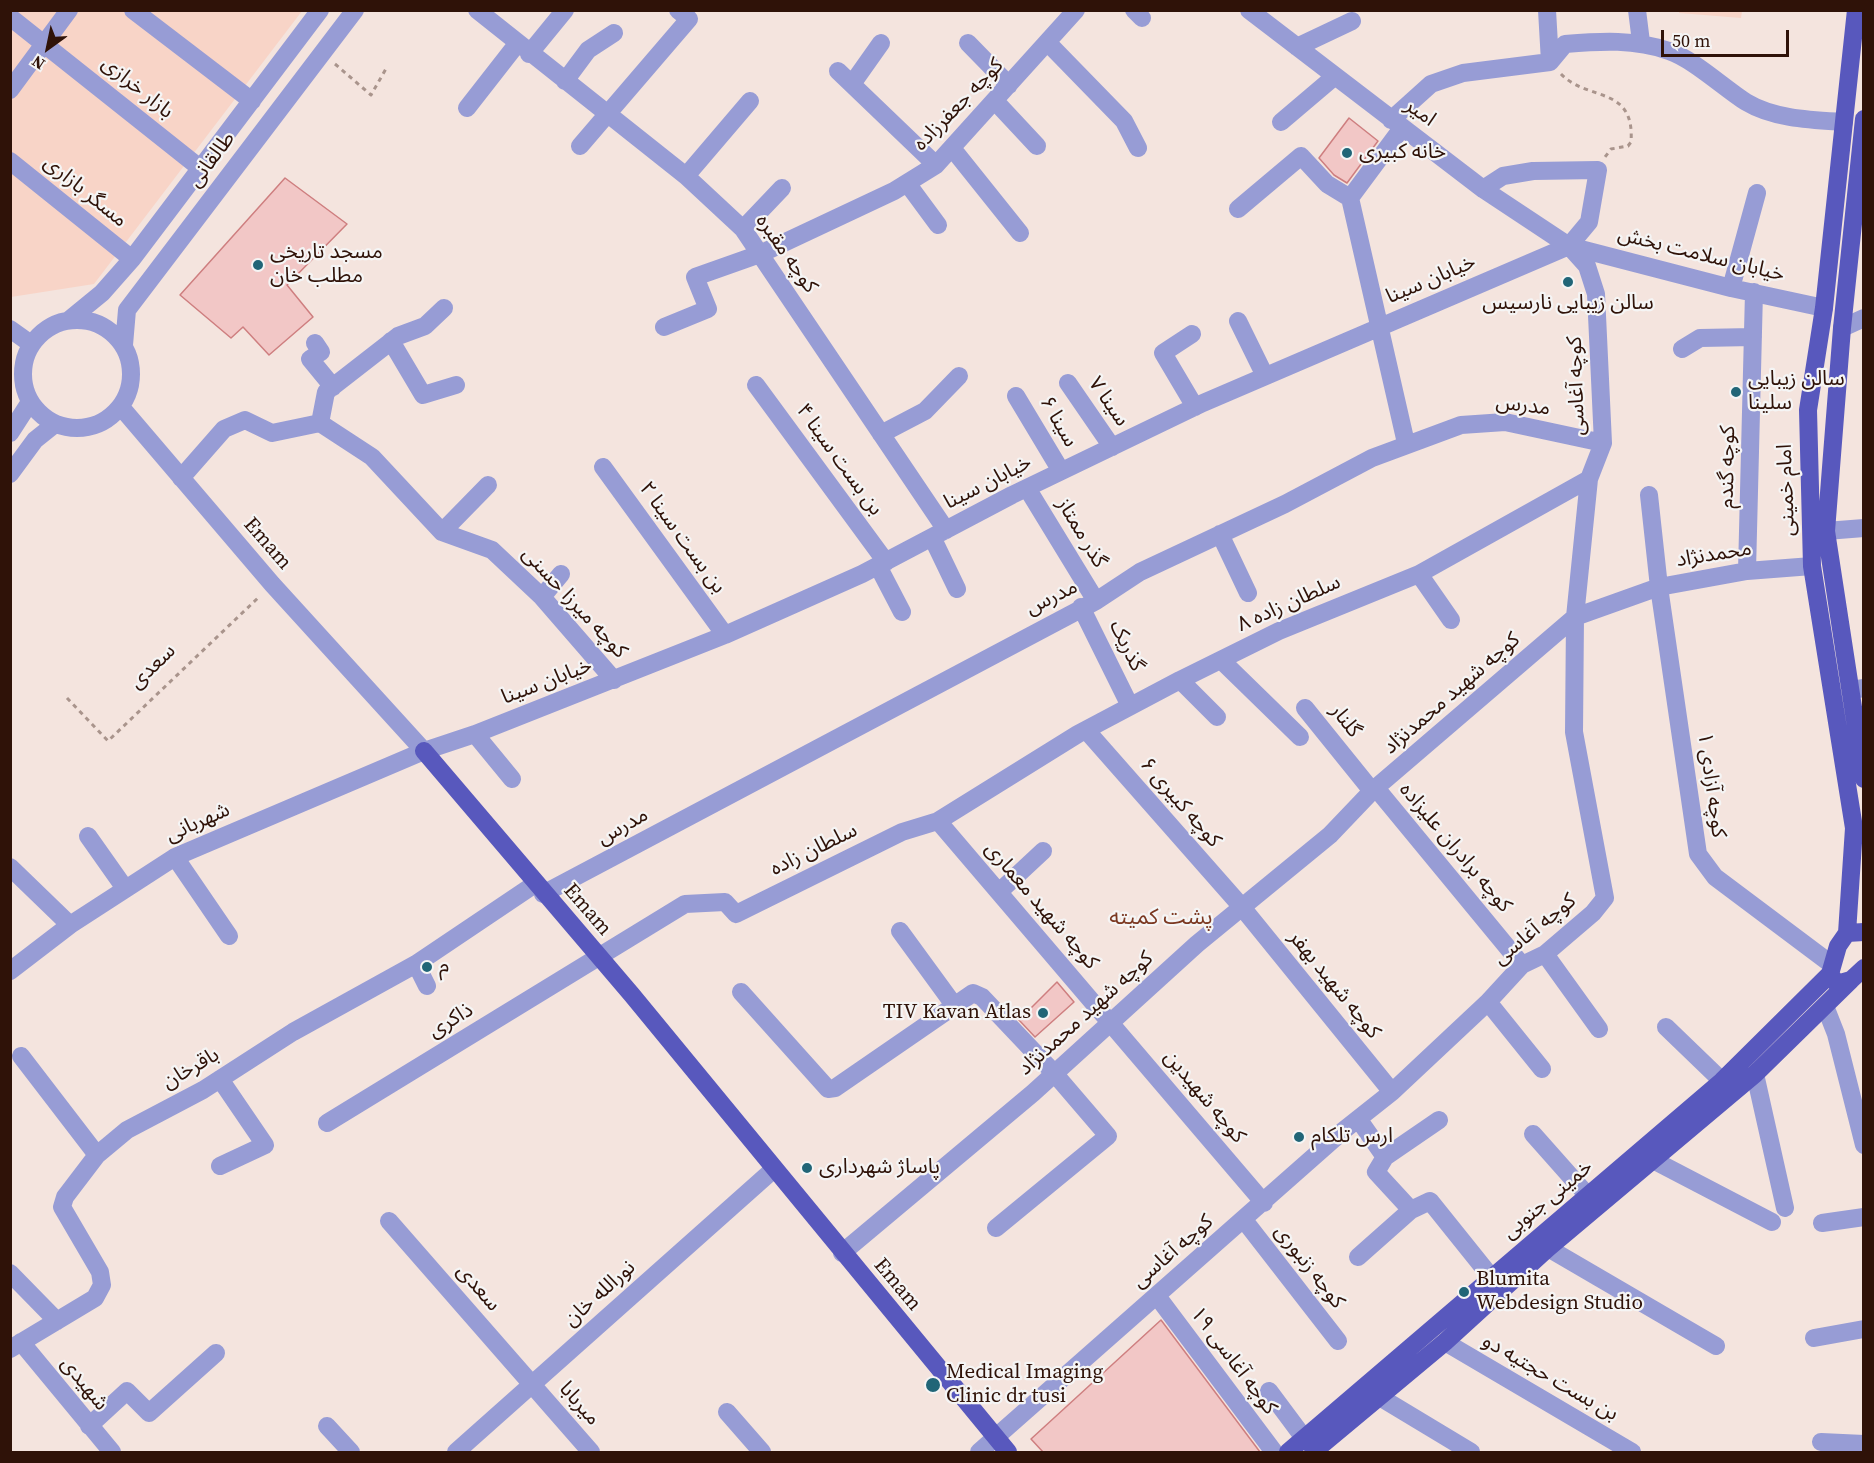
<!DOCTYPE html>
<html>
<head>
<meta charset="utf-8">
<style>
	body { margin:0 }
	#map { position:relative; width:1874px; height:1463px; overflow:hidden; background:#f4e4de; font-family:"Source Serif 4",serif }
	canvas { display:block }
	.frame { position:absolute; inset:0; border:12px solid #2f1208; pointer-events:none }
	.north { position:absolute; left:18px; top:18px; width:60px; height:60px; -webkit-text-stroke:4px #f5f5f5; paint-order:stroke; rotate:213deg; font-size:16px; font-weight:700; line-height:24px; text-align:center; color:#2f1208 }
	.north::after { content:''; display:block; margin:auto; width:21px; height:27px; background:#2f1208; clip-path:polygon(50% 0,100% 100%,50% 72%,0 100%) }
	.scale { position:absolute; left:1661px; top:30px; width:128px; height:27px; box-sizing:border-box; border:3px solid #2f1208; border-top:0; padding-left:8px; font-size:18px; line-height:21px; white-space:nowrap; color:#2f1208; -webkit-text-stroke:4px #f5f5f5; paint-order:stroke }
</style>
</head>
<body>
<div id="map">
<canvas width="1874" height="1463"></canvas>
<div class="frame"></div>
<div class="north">N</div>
<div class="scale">50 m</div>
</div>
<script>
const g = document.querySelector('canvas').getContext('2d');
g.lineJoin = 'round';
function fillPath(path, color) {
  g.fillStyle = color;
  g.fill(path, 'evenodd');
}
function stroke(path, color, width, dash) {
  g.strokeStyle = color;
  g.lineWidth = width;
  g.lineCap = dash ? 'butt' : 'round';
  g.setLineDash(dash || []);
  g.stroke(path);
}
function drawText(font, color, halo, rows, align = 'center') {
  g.font = font + ' "Source Serif 4","Noto Sans Arabic",serif';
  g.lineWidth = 4.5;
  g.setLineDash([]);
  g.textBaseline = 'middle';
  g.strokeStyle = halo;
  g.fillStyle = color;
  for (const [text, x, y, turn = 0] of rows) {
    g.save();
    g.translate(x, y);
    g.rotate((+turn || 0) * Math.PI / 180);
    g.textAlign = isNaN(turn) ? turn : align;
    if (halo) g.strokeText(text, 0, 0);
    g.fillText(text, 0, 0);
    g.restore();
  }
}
fillPath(new Path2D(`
	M10,11H302L94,284L11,297Z
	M1679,11V10L1742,11L1741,18L1679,13Z`), '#f8d4c7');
const building = new Path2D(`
	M1349,118L1378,141L1347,183L1334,175L1319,158Z
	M285,178L347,224L287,285L313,317L269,355L243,327L231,338L180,295Z
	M1057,982L1074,1002L1035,1037L1019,1020Z
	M1161,1320L1260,1452H1043L1031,1439Z`);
fillPath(building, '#f2c7c6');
stroke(building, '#ce7e7f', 1.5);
stroke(new Path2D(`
	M335,64L371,95L387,67
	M1561,74C1588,102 1635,85 1631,142L1628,146L1611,149L1605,157
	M67,698L108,741L260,596`), '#a9948c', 3, [4.5, 4.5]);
stroke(new Path2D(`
	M133,10L252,101
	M477,10L686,176L743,229L946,530
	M1134,10L1142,18
	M1547,10L1550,62
	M1637,10L1641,42
	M10,17L200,168
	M968,43L1009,85
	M1048,43L1124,121L1138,148
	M1297,47L1352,21
	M529,54L565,10
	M1550,62L1565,44C1601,41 1635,39 1669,51C1693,59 1724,88 1746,102C1774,119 1812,120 1844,122
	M838,71L936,165
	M565,81L588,50L614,33
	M852,84L881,43
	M10,90L69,10
	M995,101L1037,146
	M467,108L517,44
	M1391,120L1431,84L1463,73L1550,62
	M1281,122L1334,77
	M580,146L689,19L678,10
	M952,148L1020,233
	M10,161L132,259
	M686,176L750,101
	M907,183L938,225
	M1350,198L1406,443
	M1350,198L1402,128
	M1238,209L1301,156L1327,184L1350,198
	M743,229L782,188
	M1569,246L1731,288L1824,308
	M1731,288L1757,193
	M23 374a54 54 0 1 1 108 0a54 54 0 1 1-108 0Z
	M69,320L102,293L132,259L320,10
	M1238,321L1265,376
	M664,327L708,309L695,277L760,254L894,191L936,165L1076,10
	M1842,328L1864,318
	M10,329L31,344
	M1192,334L1163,353L1195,407
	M391,341L423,395L456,385
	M315,343L321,352L310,359L333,387
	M124,345L127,310L355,10
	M1682,349L1700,338L1753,337
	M1068,383L1112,447
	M756,385L886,562
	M1016,396L1061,471
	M121,407L272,584L424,751
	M320,423L326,392L398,336L425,326L444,308
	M10,433L30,402
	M881,434L925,411L959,376
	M603,467L725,635
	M10,474L35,440L55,424
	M181,478L224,429L245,420L272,433L320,423L372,457L442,532L492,550L542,597L614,680
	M1027,488L1096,601
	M1649,495L1659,587L1698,854L1715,877L1831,964
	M1826,531L1864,528
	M442,532L488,485
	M1220,534L1248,593
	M932,537L957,589
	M878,566L902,612
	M1747,571L1754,292
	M1419,574L1451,620
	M542,597L561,574
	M1081,607L1130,706
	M1221,660L1300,737
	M1180,680L1217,717
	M1851,690L1864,688
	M1305,708L1372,791
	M1086,730L1241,906L1392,1092
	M475,734L512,779
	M1376,788L1522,965
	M938,821L1264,1203
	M88,836L124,887
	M175,857L229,936
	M10,867L70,925
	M999,892L1043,851
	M543,894L1096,601L1140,572L1285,504L1372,458L1461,425L1505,422L1603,443
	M900,931L954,1005
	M1545,954L1599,1029
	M416,964L427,986
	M10,971L70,925L175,857L424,751L475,734L725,635L862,574L1012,495L1203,403L1569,246L1589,222L1598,170L1533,171L1503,176L1483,189
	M741,992L828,1089L835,1088L973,993L982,997L1054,1073L1108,1136L996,1228
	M1488,1002L1542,1069
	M1825,1006L1836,1034L1864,1145
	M1666,1027L1722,1081
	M21,1056L97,1155
	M1755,1074L1785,1208
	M220,1079L265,1145L220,1166
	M1359,1120L1385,1157L1376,1172L1411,1210L1430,1201L1491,1277
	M327,1123L685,904L725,902L736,914L902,832L938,821L1078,734L1180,680L1279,631L1419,574L1589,479
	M1533,1134L1588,1196
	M1385,1157L1439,1120
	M1653,1160L1772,1222
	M1244,1220L1338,1341
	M389,1221L591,1452
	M1822,1223L1864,1217
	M1548,1248L1716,1346
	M842,1253L1033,1093L1197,944L1330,835L1372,791L1575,617L1659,587L1747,571L1812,566
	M1358,1257L1411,1210
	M10,1273L57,1321
	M1157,1296L1274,1452
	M1814,1338L1864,1329
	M21,1342L112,1452
	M1445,1342L1632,1452
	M10,1349L95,1298L102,1285L100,1272L62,1207L65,1197L97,1155L127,1130L203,1090L293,1032L416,964L535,884
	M1269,1391L1304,1438
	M1378,1396L1471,1452
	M727,1412L762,1452
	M89,1426L127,1391L149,1413L216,1353
	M327,1426L351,1452
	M1821,1442L1864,1444
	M456,1452L774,1169
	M979,1452L1344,1130L1392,1092L1488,1002L1522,965L1545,954L1593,913L1605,898L1574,732L1575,617L1589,479L1603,443L1596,294L1587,266L1569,246L1483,189L1249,10`), '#979cd5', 18);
stroke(new Path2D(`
	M1864,119L1842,328L1826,531L1864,779
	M424,751L632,995L1008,1452
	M1864,932L1847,933L1838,946L1830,974L1837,984L1851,980L1864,968
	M1847,933L1854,828L1812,566L1808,410L1824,308L1856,10
	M1288,1452L1722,1081L1830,974
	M1313,1452L1445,1342L1548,1248L1755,1074L1851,980`), '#5858bd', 18);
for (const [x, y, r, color] of [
	[1347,153,6,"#216577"],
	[258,265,6,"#216577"],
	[1568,282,6,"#216577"],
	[1736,392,6,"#216577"],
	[427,967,6,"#216577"],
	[1043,1013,6,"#216577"],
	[1299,1137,6,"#216577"],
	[807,1168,6,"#216577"],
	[1464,1292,6,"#216577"],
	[933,1385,8,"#216577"]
]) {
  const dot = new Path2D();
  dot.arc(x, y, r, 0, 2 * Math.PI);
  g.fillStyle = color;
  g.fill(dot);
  stroke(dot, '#f5f5f5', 2);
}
drawText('21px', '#2f1208', '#f5f5f5', [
	["بازار خرازی",137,88,39],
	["کوچه جعفرزاده",959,105,-46],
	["امیر",1420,113,36],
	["طالقانی",212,160,-53],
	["مسگر بازاری",85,192,39],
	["کوچه مقبره",786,254,55],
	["خیابان سلامت بخش",1701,255,14],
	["خیابان سینا",1431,280,-23],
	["کوچه آغاسی",1577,386,-92],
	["سینا ۷",1108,402,55],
	["مدرس",1523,406,7],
	["سینا ۶",1058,422,60],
	["بن بست سینا ۴",839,460,54],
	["کوچه گندم",1728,467,-89],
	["خیابان سینا",988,483,-27],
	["امام خمینی",1787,490,-92],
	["گذر ممتاز",1081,533,59],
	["بن بست سینا ۲",682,538,54],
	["Emam",267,544,49],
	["محمدنژاد",1714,555,-9],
	["مدرس",1052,598,-26],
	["کوچه میرزا حسنی",574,603,47],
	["سلطان زاده ۸",1289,604,-24],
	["گذریک",1126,646,64],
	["سعدی",153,667,-44],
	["خیابان سینا",547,682,-21],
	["کوچه شهید محمدنژاد",1452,694,-41],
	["گلنار",1345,721,52],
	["کوچه آزادی ۱",1711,785,82],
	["کوچه کبیری ۶",1180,803,49],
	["شهربانی",198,823,-24],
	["مدرس",623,827,-29],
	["کوچه برادران علیزاده",1455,848,50],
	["سلطان زاده",814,850,-26],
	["کوچه شهید معماری",1041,906,49],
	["Emam",587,910,49],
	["کوچه آغاسی",1535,930,-39],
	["کوچه شهید بهفر",1334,985,51],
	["کوچه شهید محمدنژاد",1086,1014,-42],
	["ذاکری",451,1021,-31],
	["باقرخان",191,1069,-30],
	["کوچه شهیدین",1204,1097,50],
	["خمینی جنوبی",1548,1200,-40],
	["کوچه آغاسی",1173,1252,-41],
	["کوچه زنبوری",1309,1267,52],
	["Emam",897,1285,50],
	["سعدی",478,1288,49],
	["نورالله خان",600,1294,-42],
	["کوچه آغاسی ۱۹",1233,1361,53],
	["بن بست حجتیه دو",1550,1378,30],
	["شهیدی",84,1384,51],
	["میربابا",579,1404,49]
]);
drawText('21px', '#2f1208', '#f5f5f5', [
	["خانه کبیری",1359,153],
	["مسجد تاریخی",270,253],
	["مطلب خان",270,277],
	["سالن زیبایی نارسیس",1568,304,"center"],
	["سالن زیبایی",1748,380],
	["سلینا",1748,404],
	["م",439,967],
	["TIV Kavan Atlas",1031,1013,"right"],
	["ارس تلکام",1311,1137],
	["پاساژ شهرداری",819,1168],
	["Blumita",1476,1280],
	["Webdesign Studio",1476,1304],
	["Medical Imaging",946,1373],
	["Clinic dr tusi",946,1397]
], 'left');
drawText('22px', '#7b3821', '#f5f5f5', [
	["پشت کمیته",1161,918]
]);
</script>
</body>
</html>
